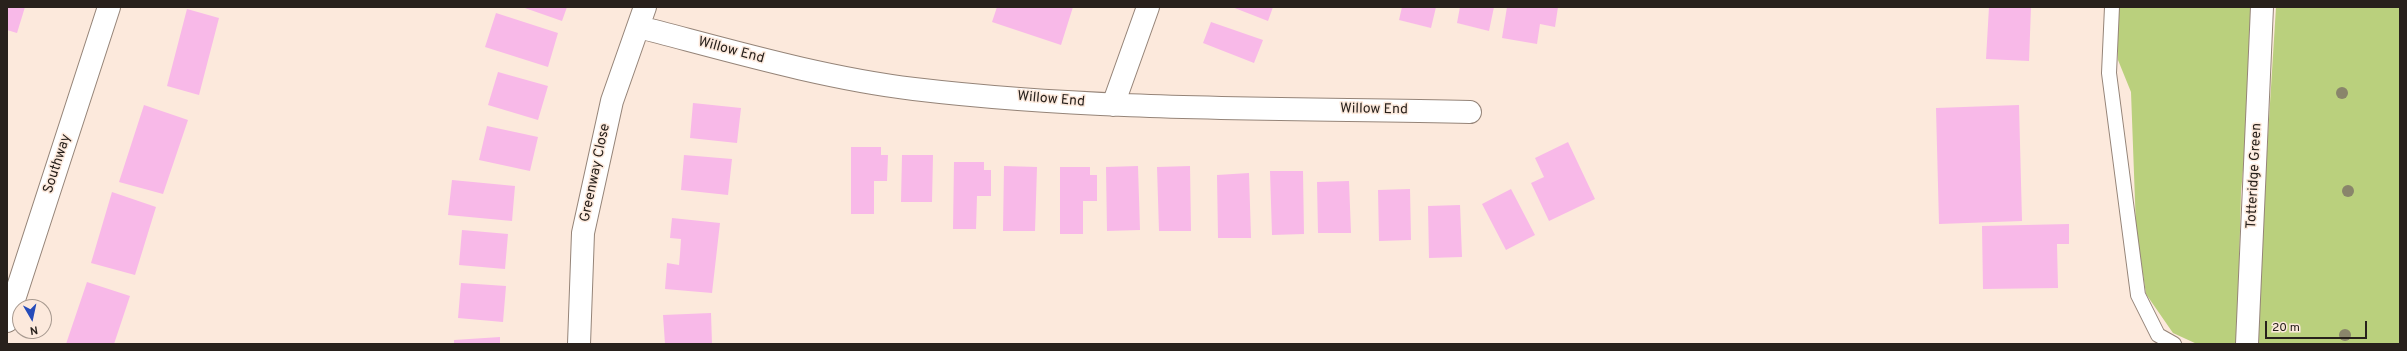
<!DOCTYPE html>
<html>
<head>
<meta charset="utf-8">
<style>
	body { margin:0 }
	#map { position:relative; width:2407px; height:351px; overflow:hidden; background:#fce9dc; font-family:Overpass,sans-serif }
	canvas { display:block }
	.frame { position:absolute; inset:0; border:8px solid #28211c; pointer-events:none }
	.north { position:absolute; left:12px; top:299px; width:40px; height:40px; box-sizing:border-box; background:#fce9dc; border:1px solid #a7998f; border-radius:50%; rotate:171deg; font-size:11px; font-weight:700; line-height:16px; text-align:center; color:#28211c }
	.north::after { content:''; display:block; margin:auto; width:14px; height:18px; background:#254bb9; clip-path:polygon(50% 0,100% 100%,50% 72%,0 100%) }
	.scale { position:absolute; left:2265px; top:321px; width:102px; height:18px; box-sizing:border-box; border:2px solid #28211c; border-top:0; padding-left:5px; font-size:12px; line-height:14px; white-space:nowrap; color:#28211c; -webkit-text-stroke:3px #fce9dc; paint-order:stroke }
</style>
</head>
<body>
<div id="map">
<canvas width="2407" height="351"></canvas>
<div class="frame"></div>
<div class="north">N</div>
<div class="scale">20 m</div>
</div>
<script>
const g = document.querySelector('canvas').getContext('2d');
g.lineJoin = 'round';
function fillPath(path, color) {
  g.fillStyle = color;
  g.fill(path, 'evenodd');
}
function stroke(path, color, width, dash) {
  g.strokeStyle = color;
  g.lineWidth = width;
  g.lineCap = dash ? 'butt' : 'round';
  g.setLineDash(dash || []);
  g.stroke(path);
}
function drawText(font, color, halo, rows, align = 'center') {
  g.font = font + ' Overpass,sans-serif';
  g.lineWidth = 3;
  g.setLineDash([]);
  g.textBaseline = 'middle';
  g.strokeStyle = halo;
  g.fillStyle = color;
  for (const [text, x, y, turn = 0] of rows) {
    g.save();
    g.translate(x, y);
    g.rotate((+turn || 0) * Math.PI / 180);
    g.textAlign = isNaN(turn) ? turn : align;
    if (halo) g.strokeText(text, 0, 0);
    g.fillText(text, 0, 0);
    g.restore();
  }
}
fillPath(new Path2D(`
	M2118,7H2255L2251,82L2241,192L2237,344H2197L2173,333L2146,294L2136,228L2131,92L2118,60Z
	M2276,7H2400V344H2255Z`), '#bad07d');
fillPath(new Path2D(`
	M7,7H25L17,33L7,30Z
	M522,7H567L562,21Z
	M997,7H1073L1061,45L992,22Z
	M1232,7H1273L1268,21Z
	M1402,7H1436L1431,28L1399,20Z
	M1460,7H1494L1489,31L1457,23Z
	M1507,7H1558L1555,27L1540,24L1537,44L1502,38Z
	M1989,7H2031L2029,61L1986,59Z
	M187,9L219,18L199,95L167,86Z
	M496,13L558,33L548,67L485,47Z
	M1211,22L1263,40L1254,63L1203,43Z
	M498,72L548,86L538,120L488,105Z
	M693,103L741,108L737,143L690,138Z
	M144,105L188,120L163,194L119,182Z
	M2019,105L2022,221L1939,224L1936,108Z
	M487,126L538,137L530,171L479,160Z
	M1568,142L1595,199L1549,221L1531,183L1544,177L1535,158Z
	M851,147H881V155H888L887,181H874V214H851Z
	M684,155L732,159L728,195L681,190Z
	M902,155H933L932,202H901Z
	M954,162H984V170H991V196H977L976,229H953Z
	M1004,166L1037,167L1035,231H1003Z
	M1138,166L1140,230L1107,231L1106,167Z
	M1190,166L1191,231H1159L1157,167Z
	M1060,167H1090V175H1097V201H1083V234H1060Z
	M1270,171H1303L1304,234L1272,235Z
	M1249,173L1251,238H1218L1217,175Z
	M452,180L515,186L512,221L448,215Z
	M1349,181L1351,233H1318L1317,182Z
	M1410,189L1411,240L1379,241L1378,190Z
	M1511,189L1535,235L1506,250L1482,204Z
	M112,192L156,207L135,275L91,263Z
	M1460,205L1462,257L1429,258L1428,206Z
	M672,218L720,223L712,293L665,289L667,263L679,265L680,254L681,239L670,238Z
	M2069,224V244H2057L2058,288L1983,289L1982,226Z
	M462,230L508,234L505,269L459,265Z
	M87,282L130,296L114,344H66Z
	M461,283L506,286L503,322L458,318Z
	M711,313L712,344H665L663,315Z
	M500,337V344H454V340Z`), '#f8b9e8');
const service = new Path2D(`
	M2112,7L2109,73L2138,295L2158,335L2174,344`);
const minor = new Path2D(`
	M639,27C728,50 822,78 914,89C1098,111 1285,108 1470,112
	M1113,105L1148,7
	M7,321L109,7
	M579,344L583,233L612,101L645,7
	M2247,344L2262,7`);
stroke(service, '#958478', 16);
stroke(minor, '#958478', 24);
stroke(service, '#fff', 14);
stroke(minor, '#fff', 22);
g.fillStyle = '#89856b';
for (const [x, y] of [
	[2342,93],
	[2348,191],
	[2345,335]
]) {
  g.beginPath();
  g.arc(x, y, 6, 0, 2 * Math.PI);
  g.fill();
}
drawText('14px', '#28211c', '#fce9dc', [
	["Willow End",731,51,15],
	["Willow End",1051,100,5],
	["Willow End",1374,110,1],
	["Southway",58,164,-72],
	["Greenway Close",596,173,-78],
	["Totteridge Green",2255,176,-87]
]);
</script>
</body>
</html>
